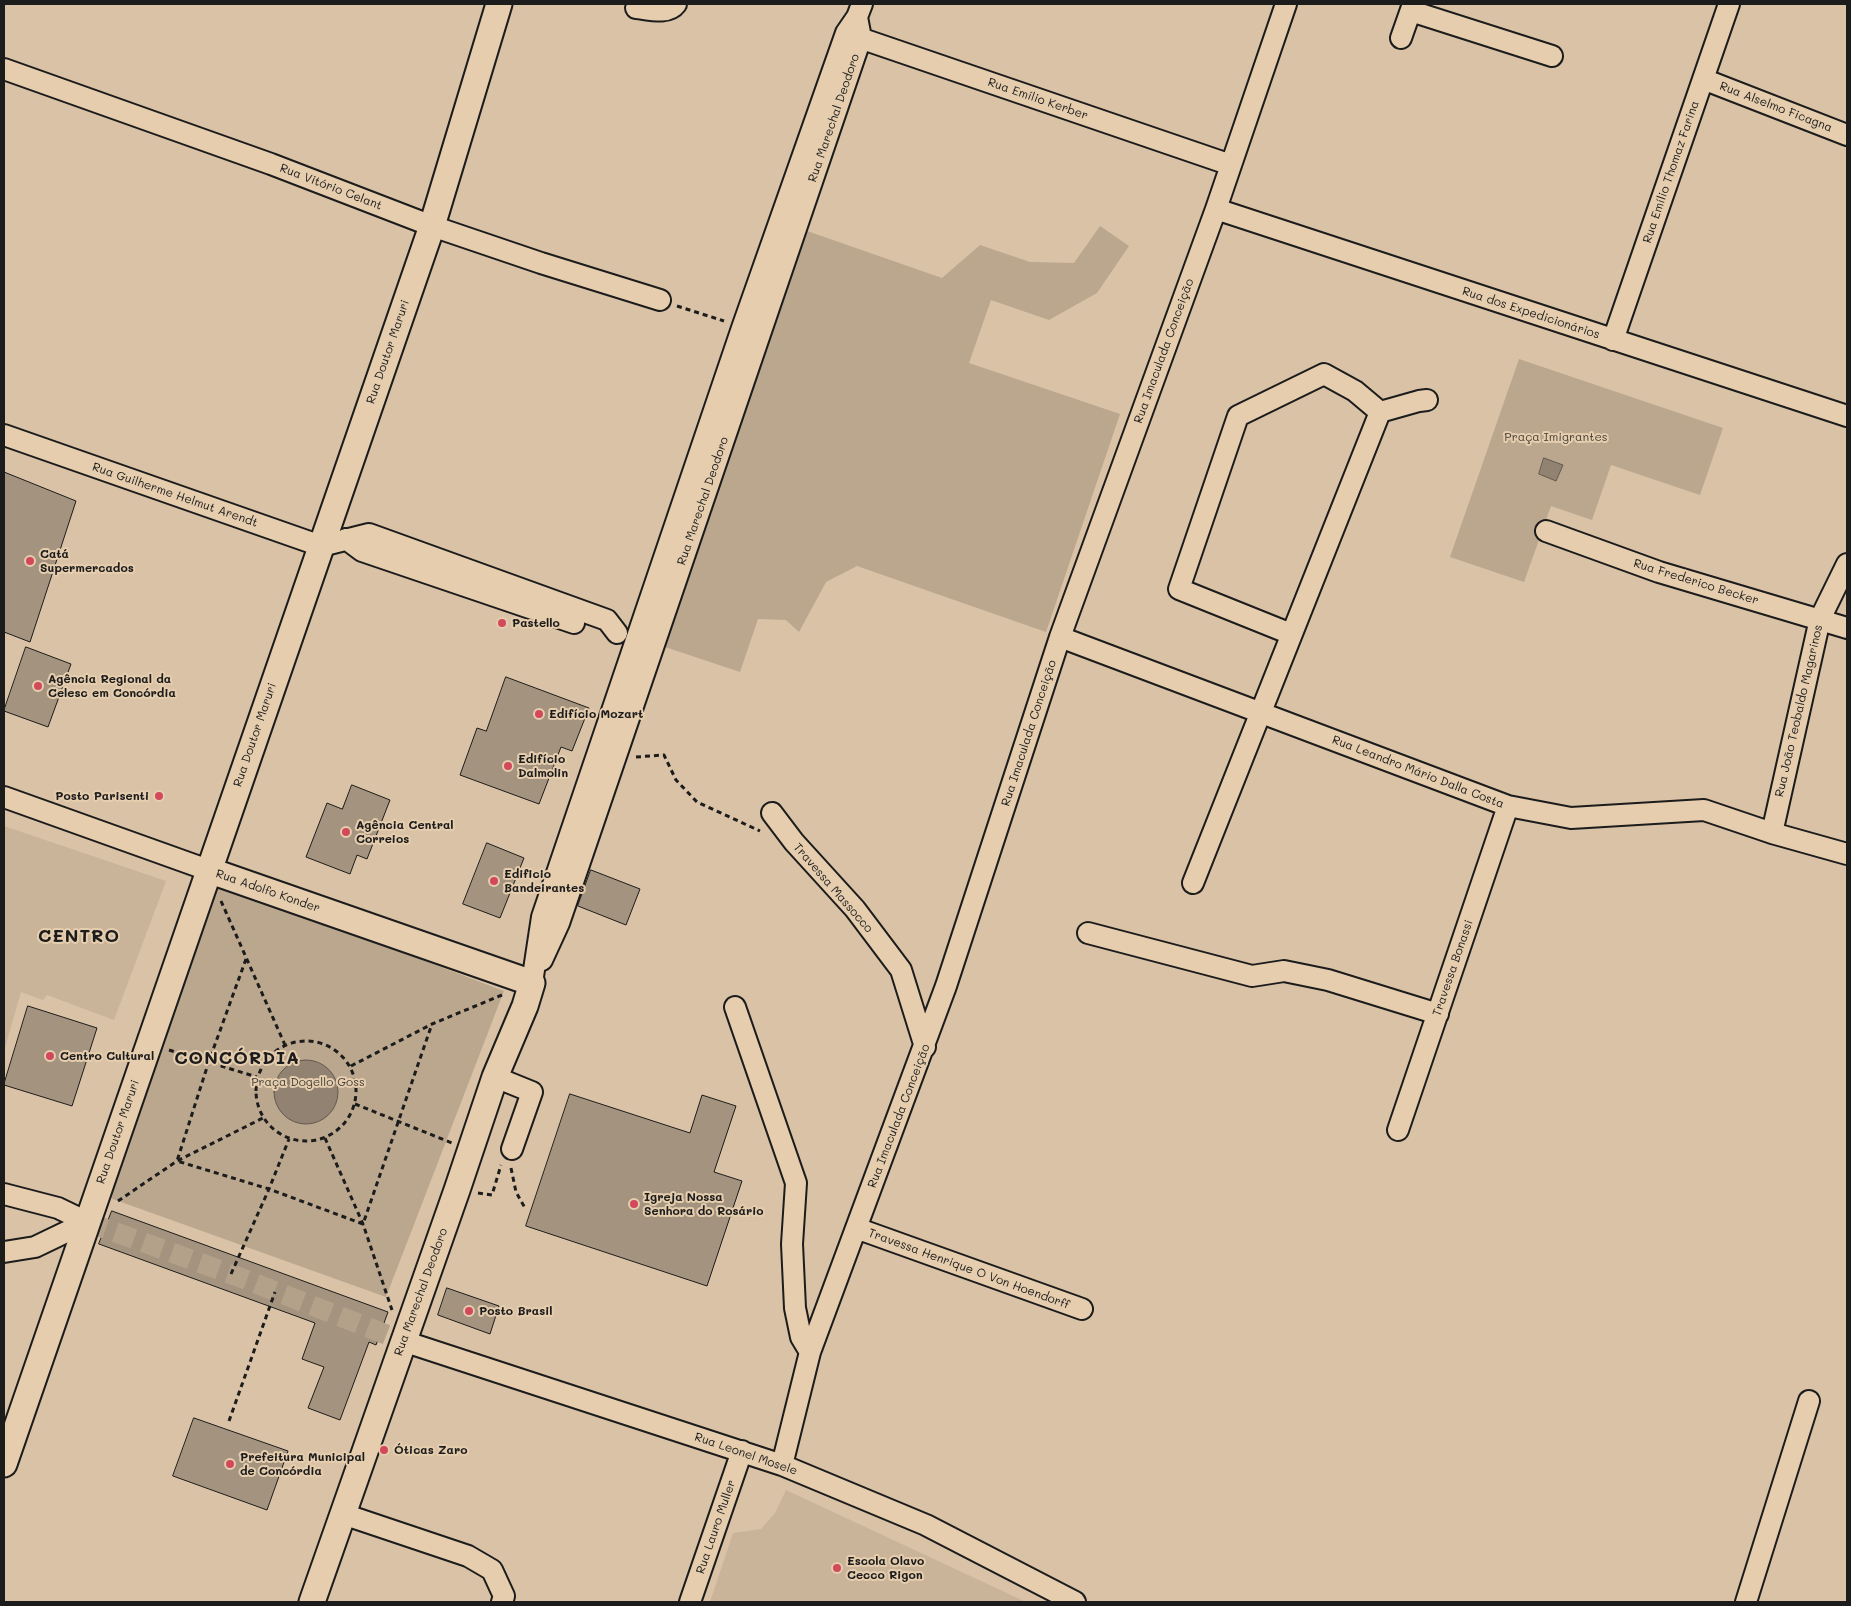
<!DOCTYPE html>
<html>
<head>
<meta charset="utf-8">
<style>
	body { margin:0 }
	#map { position:relative; width:1851px; height:1606px; overflow:hidden; background:#d9c2a5; font-family:Mali,sans-serif }
	canvas { display:block }
	.frame { position:absolute; inset:0; border:5px solid #1c1c1c; pointer-events:none }
</style>
</head>
<body>
<div id="map">
<canvas width="1851" height="1606"></canvas>
<div class="frame"></div>
</div>
<script>
const g = document.querySelector('canvas').getContext('2d');
g.lineJoin = 'round';
function fillPath(path, color) {
  g.fillStyle = color;
  g.fill(path, 'evenodd');
}
function stroke(path, color, width, dash) {
  g.strokeStyle = color;
  g.lineWidth = width;
  g.lineCap = dash ? 'butt' : 'round';
  g.setLineDash(dash || []);
  g.stroke(path);
}
function drawText(font, color, halo, rows, align = 'center') {
  g.font = font + ' Mali,sans-serif';
  g.lineWidth = 4;
  g.setLineDash([]);
  g.textBaseline = 'middle';
  g.strokeStyle = halo;
  g.fillStyle = color;
  for (const [text, x, y, turn = 0] of rows) {
    g.save();
    g.translate(x, y);
    g.rotate((+turn || 0) * Math.PI / 180);
    g.textAlign = isNaN(turn) ? turn : align;
    if (halo) g.strokeText(text, 0, 0);
    g.fillText(text, 0, 0);
    g.restore();
  }
}
fillPath(new Path2D(`
	M4,826L166,881L114,1020L47,995L43,1000L21,992L4,1051Z
	M786,1490L1026,1602H710L733,1533L761,1529L775,1513Z`), '#c9b49a');
fillPath(new Path2D(`
	M1100,226L1129,246L1097,293L1049,320L991,300L969,363L1120,414L1046,632L857,566L826,582L799,632L786,620L758,619L740,672L662,646L807,231L942,278L980,245L1030,262L1074,263Z
	M1519,359L1723,428L1700,495L1611,465L1592,520L1551,506L1524,582L1450,557Z
	M217,882L504,991L386,1297L110,1198Z`), '#baa78e');
const water = new Path2D(`
	M1544,458L1563,465L1556,481L1539,474Z
	M274 1092a32 32 0 1 1 64 0a32 32 0 1 1-64 0Z`);
fillPath(water, '#918271');
stroke(water, '#62594f', 1);
const building = new Path2D(`
	M4,472L76,501L30,642L4,632Z
	M26,647L71,664L48,727L4,711Z
	M506,677L589,708L572,751L561,747L539,804L460,775L477,728L486,731Z
	M352,785L390,800L367,859L357,855L350,874L306,857L327,803L342,809Z
	M487,843L524,858L500,918L463,904Z
	M591,870L640,889L626,925L578,906Z
	M28,1006L97,1028L72,1106L4,1085Z
	M570,1094L690,1133L702,1095L736,1106L714,1172L742,1181L707,1286L526,1226Z
	M112,1211L388,1312L376,1345L369,1342L340,1420L308,1408L324,1367L302,1359L315,1323L99,1244Z
	M447,1288L499,1306L490,1334L438,1315Z
	M194,1418L288,1451L267,1510L173,1476Z`);
fillPath(building, '#a4947f');
stroke(building, '#1c1c1c', 1);
stroke(new Path2D(`
	M87,1222L231,1274L403,1341`), '#b3a18a', 20, [20, 10]);
const minor = new Path2D(`
	M636,8C648,9 668,15 676,4
	M1411,11L1552,56
	M848,34L1231,165
	M1401,38L1413,4
	M4,69L271,164L432,226L541,263L660,300
	M1703,79L1847,135
	M1216,209L1847,416
	M1613,340L1729,4
	M4,435L321,546L369,534L607,620L617,633
	M1546,531L1659,572L1847,628
	M346,539L362,551L574,623
	M1291,634L1179,589L1238,416L1324,374L1355,391L1380,412
	M1060,637L1508,806L1571,818L1704,810L1772,833L1847,854
	M4,797L208,870
	M772,813L794,842L855,909L901,970L925,1047
	M1772,833L1820,619L1847,564
	M1193,883L1380,412L1419,401L1427,400
	M1088,933L1252,976L1284,971L1328,980L1438,1014
	M542,960L559,923L861,38L857,17
	M532,983L542,917L742,328L846,33L857,17L862,4
	M735,1007L796,1183L792,1244L795,1308L801,1337L810,1352
	M495,1077L532,1092L512,1149
	M1398,1130L1508,806
	M4,1194L58,1208L87,1222
	M856,1228L1082,1309
	M4,1252L35,1247L87,1222
	M403,1341L782,1465L926,1525L1075,1602
	M782,1465L810,1352L946,986L1060,637L1216,209L1286,4
	M343,1514L468,1556L492,1570L504,1596L502,1602
	M690,1602L742,1451
	M1746,1602L1809,1401`);
const major = new Path2D(`
	M208,870L532,983L525,1006L495,1077L457,1190L312,1602
	M4,1464L432,226L499,4`);
stroke(minor, '#1c1c1c', 24);
stroke(major, '#1c1c1c', 29);
stroke(new Path2D(`
	M677,306L724,321
	M636,757L664,755L676,780L697,802L760,831
	M221,901L285,1045
	M246,959L209,1061L177,1161L269,1189L363,1224L432,1024
	M256 1091a50 50 0 1 1 100 0a50 50 0 1 1-100 0Z
	M169,1050L257,1077
	M351,1066L432,1024L502,995
	M355,1104L452,1143
	M325,1138L363,1224L392,1310
	M511,1168L516,1192L525,1208
	M478,1193L492,1195L501,1165
	M118,1201L177,1161L263,1118
	M231,1274L269,1189L289,1139
	M229,1421L275,1292`), '#1c1c1c', 3, [5, 4]);
stroke(minor, '#e5cdae', 20);
stroke(major, '#e5cdae', 25);
for (const [x, y, r, color] of [
	[30,561,5,"#d1495b"],
	[502,623,5,"#d1495b"],
	[38,686,5,"#d1495b"],
	[539,714,5,"#d1495b"],
	[508,766,5,"#d1495b"],
	[159,796,5,"#d1495b"],
	[346,832,5,"#d1495b"],
	[494,881,5,"#d1495b"],
	[50,1056,5,"#d1495b"],
	[634,1204,5,"#d1495b"],
	[469,1311,5,"#d1495b"],
	[384,1450,5,"#d1495b"],
	[230,1464,5,"#d1495b"],
	[837,1568,5,"#d1495b"]
]) {
  const dot = new Path2D();
  dot.arc(x, y, r, 0, 2 * Math.PI);
  g.fillStyle = color;
  g.fill(dot);
  stroke(dot, '#e5cdae', 2);
}
drawText('12px', '#1c1c1c', '#e5cdae', [
	["Rua Emílio Kerber",1038,99,19],
	["Rua Alselmo Ficagna",1776,107,21],
	["Rua Marechal Deodoro",834,118,-71],
	["Rua Emílio Thomaz Farina",1671,172,-71],
	["Rua Vitório Celant",331,187,21],
	["Rua dos Expedicionários",1531,313,18],
	["Rua Imaculada Conceição",1164,351,-70],
	["Rua Doutor Maruri",388,352,-71],
	["Rua Guilherme Helmut Arendt",175,495,19],
	["Rua Marechal Deodoro",703,501,-71],
	["Rua Frederico Becker",1696,582,17],
	["Rua João Teobaldo Magarinos",1799,711,-77],
	["Rua Imaculada Conceição",1029,733,-72],
	["Rua Doutor Maruri",255,735,-71],
	["Rua Leandro Mário Dalla Costa",1418,772,21],
	["Travessa Massocco",833,888,49],
	["Rua Adolfo Konder",268,891,19],
	["Travessa Bonassi",1453,968,-71],
	["Rua Imaculada Conceição",899,1116,-69],
	["Rua Doutor Maruri",118,1132,-71],
	["Travessa Henrique O Von Hoendorff",969,1269,20],
	["Rua Marechal Deodoro",421,1292,-70],
	["Rua Leonel Mosele",746,1454,19],
	["Rua Lauro Muller",716,1527,-71]
]);
drawText('12px', '#443f38', '#e5cdae', [
	["Praça Imigrantes",1556,437],
	["Praça Dogello Goss",308,1082]
]);
drawText('bold 12px', '#1c1c1c', '#e5cdae', [
	["Catá",40,554],
	["Supermercados",40,568],
	["Pastello",512,623],
	["Agência Regional da",48,679],
	["Celesc em Concórdia",48,693],
	["Edifício Mozart",549,714],
	["Edifício",518,759],
	["Dalmolin",518,773],
	["Posto Parisenti",149,796,"right"],
	["Agência Central",356,825],
	["Correios",356,839],
	["Edificio",504,874],
	["Bandeirantes",504,888],
	["Centro Cultural",60,1056],
	["Igreja Nossa",644,1197],
	["Senhora do Rosário",644,1211],
	["Posto Brasil",479,1311],
	["Óticas Zaro",394,1450],
	["Prefeitura Municipal",240,1457],
	["de Concórdia",240,1471],
	["Escola Olavo",847,1561],
	["Cecco Rigon",847,1575]
], 'left');
g.letterSpacing = '1px';
drawText('bold 18px', '#1c1c1c', '#e5cdae', [
	["CENTRO",79,936],
	["CONCÓRDIA",237,1058]
]);
g.letterSpacing = '0px';
</script>
</body>
</html>
